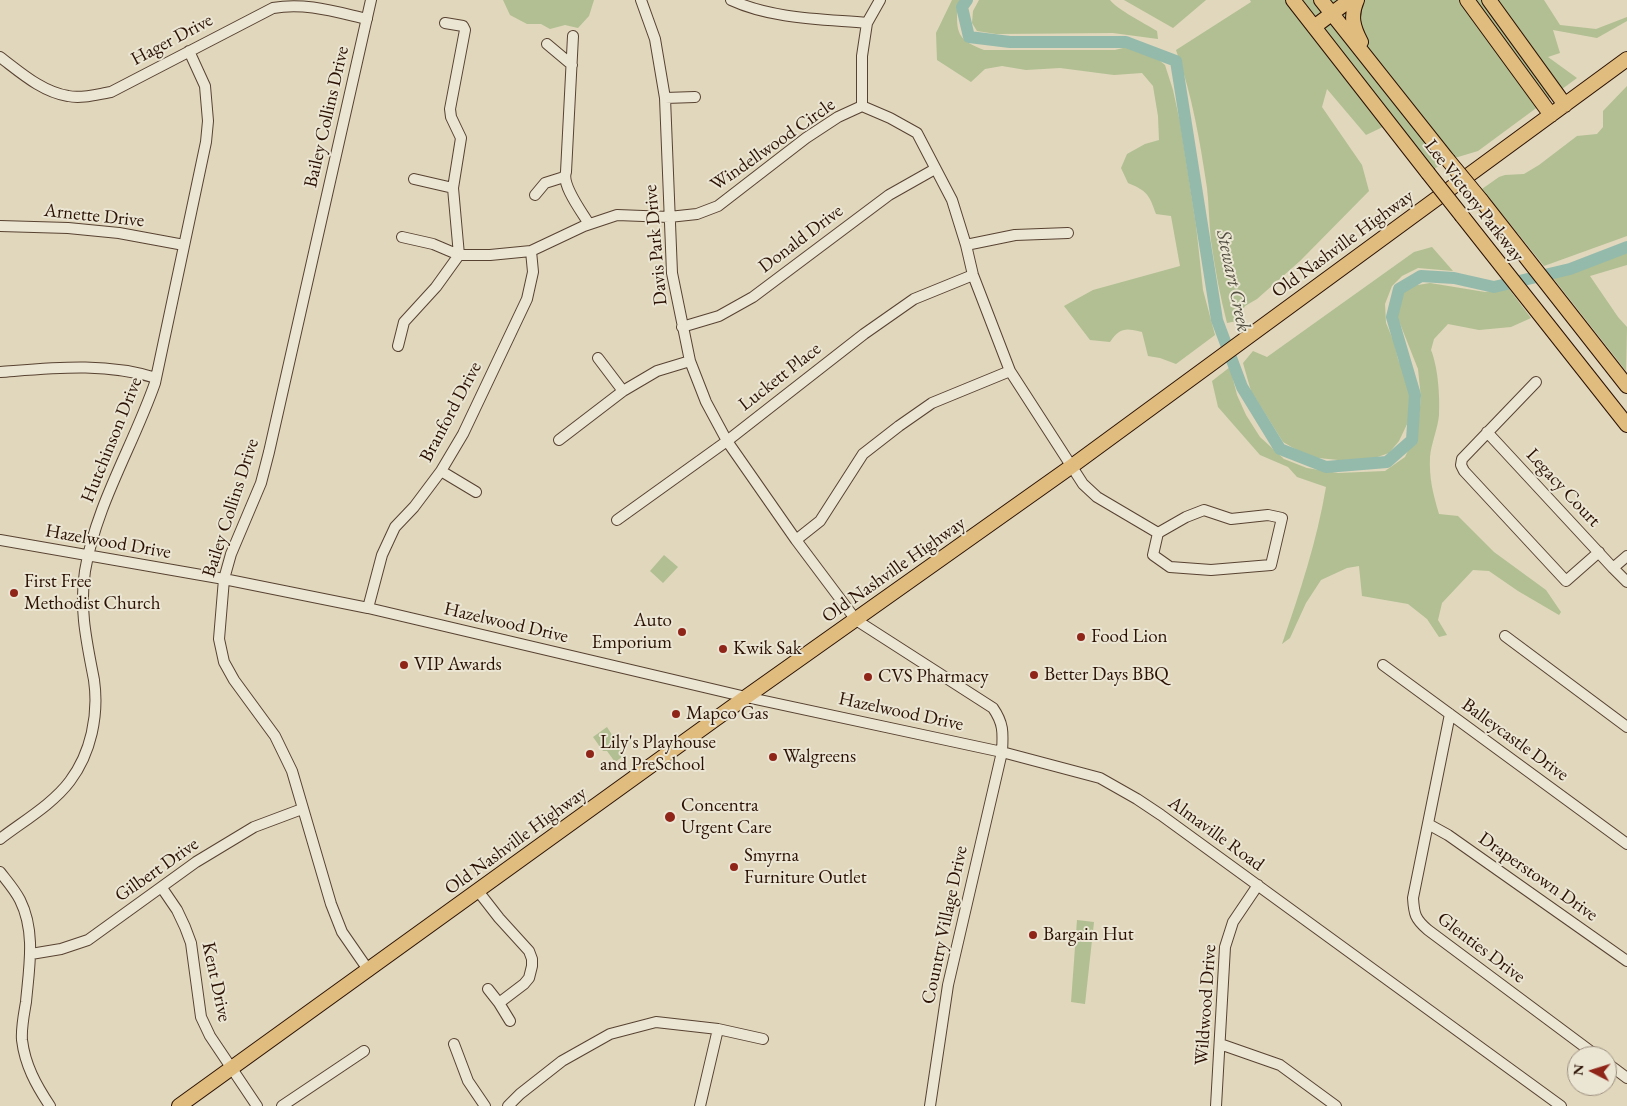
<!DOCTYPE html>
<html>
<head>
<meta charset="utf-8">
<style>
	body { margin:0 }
	#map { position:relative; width:1627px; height:1106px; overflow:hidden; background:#e0d7bc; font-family:"EB Garamond",serif }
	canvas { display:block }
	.north { position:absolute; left:1567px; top:1046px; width:50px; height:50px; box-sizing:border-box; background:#ebe5d3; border:1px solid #9e9080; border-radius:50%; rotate:275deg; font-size:14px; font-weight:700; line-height:20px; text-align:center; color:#2b1103 }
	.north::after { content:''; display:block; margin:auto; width:18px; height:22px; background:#8f2418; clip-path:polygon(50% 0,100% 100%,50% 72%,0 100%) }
</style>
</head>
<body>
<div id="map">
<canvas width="1627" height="1106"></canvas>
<div class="north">N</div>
</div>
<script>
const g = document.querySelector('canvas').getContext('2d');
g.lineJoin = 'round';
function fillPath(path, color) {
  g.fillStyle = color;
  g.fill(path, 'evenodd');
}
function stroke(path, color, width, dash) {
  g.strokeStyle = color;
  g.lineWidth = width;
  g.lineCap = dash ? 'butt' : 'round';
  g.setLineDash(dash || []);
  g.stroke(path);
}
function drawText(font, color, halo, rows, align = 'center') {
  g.font = font + ' "EB Garamond",serif';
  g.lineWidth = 4;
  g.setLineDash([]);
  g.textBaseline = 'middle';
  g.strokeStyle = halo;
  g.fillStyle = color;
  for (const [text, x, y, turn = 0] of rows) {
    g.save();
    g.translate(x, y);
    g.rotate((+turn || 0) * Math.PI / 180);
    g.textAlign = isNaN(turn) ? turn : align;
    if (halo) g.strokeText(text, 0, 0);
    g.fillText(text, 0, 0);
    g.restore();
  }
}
fillPath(new Path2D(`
	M503,0H594L589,16L578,28L565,25L550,29L541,24H527L510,15Z
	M952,0H962C958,7 957,11 957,19C957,39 967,43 984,50H1115L1127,47L1153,55L1165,65L1173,90L1180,122L1196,225L1203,290L1215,335L1176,364L1160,358L1148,356L1142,332C1126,328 1120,327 1110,342L1090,340L1064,306L1093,290L1180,266L1171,216L1156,214C1149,194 1147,191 1128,183L1121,168L1127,154L1145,144L1159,140L1158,116L1153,86L1142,73L1114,75L1060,68L1026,70L1002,66L985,69L971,82L937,60L936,33Z
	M979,0H1110C1118,10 1144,23 1157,31L1158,39L1113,33L996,34L977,31L972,23L973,11Z
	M1124,0H1206L1173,28Z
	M1250,0H1544L1560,25L1596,29L1627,17V21L1597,38L1553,30L1560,53L1548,57L1577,78L1478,151L1448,160L1428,173L1389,124L1366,135L1327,89L1322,107L1362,165L1369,191L1300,261L1257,299L1245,306L1237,321L1227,323C1220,296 1215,269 1211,241C1209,223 1209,205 1207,188C1200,141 1192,94 1176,50L1251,2Z
	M1627,86V236L1544,266L1482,189L1499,177L1505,175L1524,174L1539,165L1577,136L1597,134L1603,127V111Z
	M1432,247L1453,271L1418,268L1402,276L1392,286L1385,304L1386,323L1394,342L1398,359L1407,380L1412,399L1409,420L1399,441L1389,453L1369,460H1338L1309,457L1283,442L1251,391L1243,363L1253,351L1267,357L1414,252Z
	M1627,253V265L1590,276L1618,317L1627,327L1626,371L1553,278Z
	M1430,283L1485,292L1509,289L1531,318L1511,327L1479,330L1448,324L1434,339L1431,350C1438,367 1440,396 1439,415C1438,428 1431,444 1430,457C1429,478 1433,494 1439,514L1458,516L1494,552L1546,590L1561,612L1559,615L1518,591L1489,571L1473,570L1442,603L1438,620L1447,635L1439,637L1427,619L1408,604L1362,596L1359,566L1347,568L1321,580L1306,603L1290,638L1282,644C1300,592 1317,541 1326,487L1297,477L1288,467L1260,455L1218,407L1212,381L1230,367L1237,395L1246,415L1260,437L1284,459L1307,468L1338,473L1385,471L1405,457L1417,432L1421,398L1418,369L1397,316L1401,295L1412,286Z
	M664,555L678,567L663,583L650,571Z
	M607,727L625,755L615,762L607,751H603L593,737Z
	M1077,920L1094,922L1085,1004L1071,1002Z`), '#b1bf92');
stroke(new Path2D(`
	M967,0L962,7L969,37L1010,42H1126L1176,61L1217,320L1242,387L1280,449L1326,467L1387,462L1412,440L1415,395L1392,317L1399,289L1421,276L1454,278L1494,287L1570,269L1627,247`), '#94baac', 12);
const minor = new Path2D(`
	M641,0L655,39L665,98L672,273L690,361L706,402L727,441L796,540L856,620L993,708C1004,724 1003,733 1002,752L948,985L930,1106
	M731,0C772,19 822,19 867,23
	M573,36L566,172C561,185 582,212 589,224
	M547,44L572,65
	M0,57C20,72 42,92 68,96C82,99 98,94 111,92L273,8C305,2 336,12 367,19
	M665,98L695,97
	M862,106V56L867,23L880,0
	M414,179L453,188
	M535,195L545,183L564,177
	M0,226L68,228L119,233L184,245
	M402,237L433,244L459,255L453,188L461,138L451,117L450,109L465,30L463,26L445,23
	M966,245L1015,235L1068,233
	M682,327L719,316L753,297L889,195L935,169
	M398,346L404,322L436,287L459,255H490L531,251L584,226L617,215L669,217L697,214L718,206L806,138L838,117L862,106L890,118L917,133L952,200L966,245L973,275L1010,371L1083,484L1097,497L1158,533L1153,555L1170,567L1211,570L1271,565L1282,518L1268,515L1231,519L1204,510L1186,517L1158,533
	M598,358L623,391
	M0,372C53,368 105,362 156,378
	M1536,382L1462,459L1461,465L1464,471L1566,581L1599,552
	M1487,432L1613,568
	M559,440L623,391L657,371L690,361
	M441,471L476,492
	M617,520L727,441L864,334L914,299L973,275
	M0,540L224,579L368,608L746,697L1002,752L1100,778L1137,799L1161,815L1561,1106
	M796,540L820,521L863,454L899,426L932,403L1010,371
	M1627,556L1613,568L1627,582
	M368,608L382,555L395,527L414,507L441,471L463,434L527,299L533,272L531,251
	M1505,636L1627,727
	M1383,665L1627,844
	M1450,714L1413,898C1414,914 1415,919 1428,930L1597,1056
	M1428,824L1448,835L1627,961
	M0,839C22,822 53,804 70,781C91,753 99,715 94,680C87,643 79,610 85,571C96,505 133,446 155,383L206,142L208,121L205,86L189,51
	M0,872C7,881 15,890 20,900C36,932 29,968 26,1002C24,1014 21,1028 22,1040C25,1065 36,1085 50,1106
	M162,888L177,910L185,927L191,943L201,1017L210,1036L257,1106
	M478,891L499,918L529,951L532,959V966L529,978L524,984L499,1003L488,989
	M31,954L61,949L88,940L196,862L254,827L302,809
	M369,971L342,932L331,904L292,771L275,736L234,680L224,662L219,639L224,579L231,554L261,483L269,452L371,0
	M499,1003L510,1021
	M454,1044L468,1081L485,1106
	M1220,1044L1280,1065L1336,1106
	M1607,1063L1627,1078
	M282,1106L364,1051
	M508,1106L520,1094L562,1061L610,1034L656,1022L718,1029L763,1039
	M700,1106L718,1029
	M1216,1106L1225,947L1233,922L1258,885`);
const major = new Path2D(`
	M1293,0L1428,173
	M1321,0L1448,160
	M1357,0C1350,16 1353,27 1361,42
	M1467,0L1551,115
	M1489,0L1565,105
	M1314,27L1350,0
	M1481,200L1627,386
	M1462,216L1627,425
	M179,1106L746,697L1072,466L1627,59`);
stroke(minor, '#584231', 12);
stroke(major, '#2b1103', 16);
stroke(minor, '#ebe5d3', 10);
stroke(major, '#e0bc7e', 14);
const majorBridge = new Path2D(`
	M1448,160L1481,200
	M1428,173L1462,216`);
stroke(majorBridge, '#2b1103', 16, []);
stroke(majorBridge, '#e0bc7e', 14);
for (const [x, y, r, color] of [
	[14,593,5,"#8f2418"],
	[682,632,5,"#8f2418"],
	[1081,637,5,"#8f2418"],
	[723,649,5,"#8f2418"],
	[404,665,5,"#8f2418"],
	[1034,675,5,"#8f2418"],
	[868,677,5,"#8f2418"],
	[676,714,5,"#8f2418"],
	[590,754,5,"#8f2418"],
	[773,757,5,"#8f2418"],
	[670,817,6,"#8f2418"],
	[734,867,5,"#8f2418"],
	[1033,935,5,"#8f2418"]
]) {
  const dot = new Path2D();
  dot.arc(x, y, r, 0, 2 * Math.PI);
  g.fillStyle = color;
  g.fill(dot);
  stroke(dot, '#ebe5d3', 2);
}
drawText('19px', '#2b1103', '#ebe5d3', [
	["Hager Drive",172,40,-28],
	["Bailey Collins Drive",327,117,-77],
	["Windellwood Circle",773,145,-35],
	["Lee Victory Parkway",1474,201,52],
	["Arnette Drive",94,216,6],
	["Donald Drive",801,239,-37],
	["Old Nashville Highway",1343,244,-36],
	["Davis Park Drive",656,245,-95],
	["Luckett Place",780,377,-38],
	["Branford Drive",451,412,-62],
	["Hutchinson Drive",112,440,-68],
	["Legacy Court",1563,488,47],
	["Bailey Collins Drive",231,508,-72],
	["Hazelwood Drive",108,542,10],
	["Old Nashville Highway",894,570,-35],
	["Hazelwood Drive",506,623,13],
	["Hazelwood Drive",901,712,12],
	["Balleycastle Drive",1515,740,36],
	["Almaville Road",1216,834,36],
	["Old Nashville Highway",516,841,-36],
	["Gilbert Drive",157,870,-35],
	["Draperstown Drive",1538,877,35],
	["Country Village Drive",945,925,-78],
	["Glenties Drive",1481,948,37],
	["Kent Drive",216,982,78],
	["Wildwood Drive",1206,1005,-86]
]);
drawText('19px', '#2b1103', '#ebe5d3', [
	["First Free",24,582],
	["Methodist Church",24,604],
	["Auto",672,621,"right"],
	["Emporium",672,643,"right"],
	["Food Lion",1091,637],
	["Kwik Sak",733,649],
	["VIP Awards",414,665],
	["Better Days BBQ",1044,675],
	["CVS Pharmacy",878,677],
	["Mapco Gas",686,714],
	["Lily's Playhouse",600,743],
	["and PreSchool",600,765],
	["Walgreens",783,757],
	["Concentra",681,806],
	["Urgent Care",681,828],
	["Smyrna",744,856],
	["Furniture Outlet",744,878],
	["Bargain Hut",1043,935]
], 'left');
drawText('italic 20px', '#504c3e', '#ebe5d3', [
	["Stewart Creek",1233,281,78]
]);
</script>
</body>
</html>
